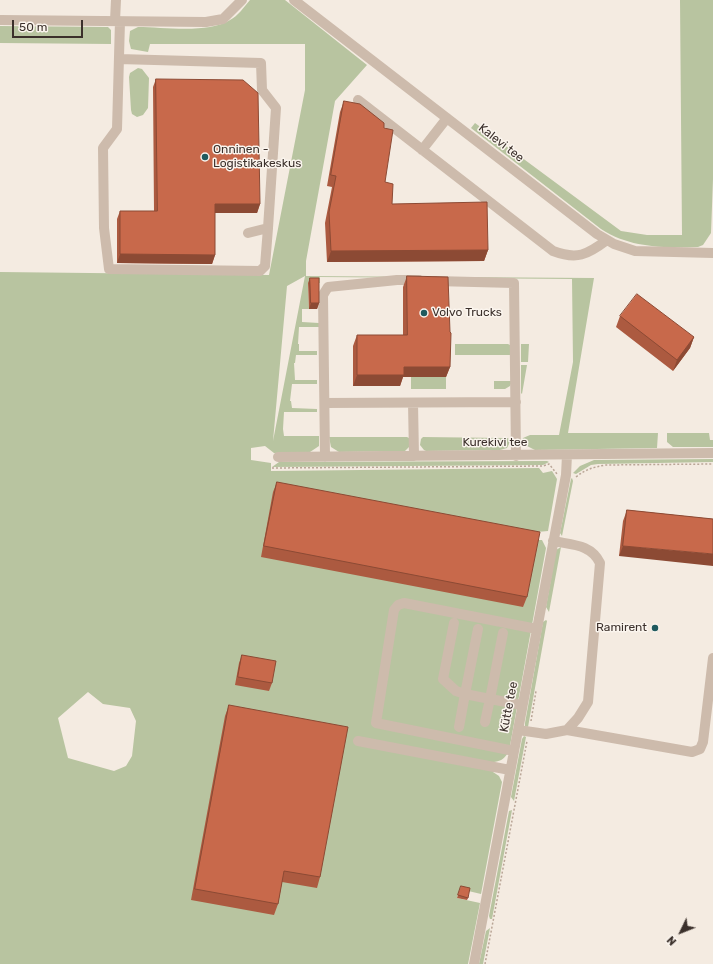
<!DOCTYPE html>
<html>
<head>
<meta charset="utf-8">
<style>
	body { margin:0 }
	#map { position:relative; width:713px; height:964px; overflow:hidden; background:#f4ebe1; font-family:Rubik,sans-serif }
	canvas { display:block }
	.north { position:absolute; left:661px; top:912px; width:40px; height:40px; -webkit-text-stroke:3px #fbf5ee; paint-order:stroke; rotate:227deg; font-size:11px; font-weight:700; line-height:16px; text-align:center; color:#3b302b }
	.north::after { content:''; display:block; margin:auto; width:14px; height:18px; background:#3b302b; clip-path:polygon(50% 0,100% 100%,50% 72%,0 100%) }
	.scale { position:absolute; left:12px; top:20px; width:71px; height:18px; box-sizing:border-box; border:2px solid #3b302b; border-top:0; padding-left:5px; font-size:12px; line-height:14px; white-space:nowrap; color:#3b302b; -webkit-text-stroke:3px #fbf5ee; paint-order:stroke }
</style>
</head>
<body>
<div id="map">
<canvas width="713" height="964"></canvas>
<div class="north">N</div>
<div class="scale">50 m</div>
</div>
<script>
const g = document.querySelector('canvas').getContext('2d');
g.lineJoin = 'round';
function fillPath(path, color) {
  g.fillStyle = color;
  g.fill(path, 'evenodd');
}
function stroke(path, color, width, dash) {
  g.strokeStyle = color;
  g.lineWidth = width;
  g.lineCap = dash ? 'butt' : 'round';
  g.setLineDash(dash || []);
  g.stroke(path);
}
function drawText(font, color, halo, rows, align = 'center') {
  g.font = font + ' Rubik,sans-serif';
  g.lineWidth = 3;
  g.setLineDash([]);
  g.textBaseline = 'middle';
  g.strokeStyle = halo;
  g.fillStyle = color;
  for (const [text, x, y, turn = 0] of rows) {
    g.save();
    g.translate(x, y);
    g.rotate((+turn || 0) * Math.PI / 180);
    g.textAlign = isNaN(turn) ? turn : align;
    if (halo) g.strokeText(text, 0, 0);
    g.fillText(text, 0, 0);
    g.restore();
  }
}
fillPath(new Path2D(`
	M250,0H285L367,65L335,101L306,261V276L594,278L568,433H658L657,448L535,450L525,445L522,442L523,438L530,435H559L573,362L572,279L320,277V283H308L309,309H302V322L319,323V327H299L298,344H299V351H317V355H296L295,363H294L295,380H317V384H292L290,401H291L292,408L317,409V412H284L283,429L284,436H319V446L310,452L274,453L265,446L251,448V460L271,463V471L539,468L543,473L552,471L557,479L548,531L537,532L536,540H542L546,548L509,751C505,758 502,761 494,762L493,772L499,776L502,782L481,894L460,889L457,898L480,903L468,964H0V272L269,275L305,90V44H150L148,52L131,49L129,41L130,31L138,27C164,27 208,34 230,20C238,16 244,7 250,0ZM305,276L273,441L287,286ZM88,692L103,704L130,708L136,721L132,756L126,766L114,771L68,758L58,718Z
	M680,0H713V179L711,233L703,245L698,247C664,248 630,248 601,229L471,128L475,123L621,231L647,235H682Z
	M0,26L108,27L111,30V44L0,43Z
	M138,68L142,69L149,78L148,108L143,115L137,117L132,114L131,110L129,77L130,73Z
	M455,344H508L510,345L512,355H455Z
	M521,344H529L528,362H521Z
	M521,365H527L522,394L521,393Z
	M411,377H446V389H411Z
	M494,381H512L510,386L505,389H494Z
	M667,433H709L710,440H713V447H673L667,442Z
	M329,437H407L409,438V447L405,451L339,452L331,447Z
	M423,437L504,438H508L510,442L507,448L500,450L426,451L424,450L420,445L421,439Z
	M713,459V462L598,464L591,465L576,474L573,473L580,466L594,460Z
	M547,461L549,462L543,465L272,467L279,462Z
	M572,478L573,481L562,536L560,533L571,479Z
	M561,547L549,612L546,607L556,550Z
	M546,620L547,621L528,727L525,726V723L543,622Z
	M524,736L526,737L514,801L511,797L522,739Z
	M512,810L492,919H490L489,916L509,811Z
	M490,928L483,964H479L486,931Z`), '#b8c4a0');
stroke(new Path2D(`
	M272,468L543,466L549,464L557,474
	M576,477C586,469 594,467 606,465L713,464
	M531,721L536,691
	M485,964L527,741`), '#b9a596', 1.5, [2, 2]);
stroke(new Path2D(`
	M294,0L597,234L614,244L635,251L713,253
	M0,20L206,22L223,19L242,0
	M115,21L116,0
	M120,21L117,129L103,148L104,228L109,269L260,271L265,266L268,228
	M119,59L261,63L262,90L276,108L268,228L248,233
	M358,100L553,251C577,260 587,255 607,240
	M422,150L447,118
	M435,281L514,283L516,456
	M325,403L516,402
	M413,403L414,456
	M278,457L713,453
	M325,457L323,295L328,287L397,280H419
	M553,541C572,545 591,544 600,563L588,702L578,718L567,730
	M454,623L443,679L456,691L465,694L459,727
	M478,629L465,694L490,699L485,722
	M503,633L490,699L522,705
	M518,730L546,734L567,730L692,752L700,749L703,742L713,658
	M358,741L510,770
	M514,751L376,723L394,610L398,605L404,603L537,629
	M474,964L566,475L567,455`), '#cdbbac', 10);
fillPath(new Path2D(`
	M156,79L260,204L257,213H215V255L212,264L117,263V219L120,211H154L153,87Z
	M344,101L384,128L385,182L392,204L488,250L484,261L327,262L325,223L332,187L327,186L340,112Z
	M407,276L450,367L446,377H403L400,386H353V346L357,335H403V287Z
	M310,278L319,303L317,309H309L308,283Z
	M620,316L694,337L690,348L673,371L616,327Z
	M277,482L527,597L523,607L261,557L273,492Z
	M627,510L713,519L619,556L623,521Z
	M242,655L272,683L269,691L235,685L239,663Z
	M229,705L320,877L317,888L282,882L278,904L274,915L191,900L225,716Z
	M460,889L468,898L467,900L457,898Z`), '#ac5a40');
fillPath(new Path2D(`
	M215,204H260L257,213H212Z
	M488,250L484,261L327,262L331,251Z
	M120,254L215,255L212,264L117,263Z
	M311,303H319L317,309H309Z
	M694,337L690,348L673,371L677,360Z
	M404,367H450L446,377H403L400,386H353L357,375Z
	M623,546L713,554V566L619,556Z`), '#8c4a34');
const building = new Path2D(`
	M156,79L243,80L258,93L260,204H215V255L120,254V211H157Z
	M344,101L360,104L384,123V128L393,130L385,182L393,184L392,204L487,202L488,250L331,251L329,212L336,176L331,175Z
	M407,276L448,277L450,332L451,333L450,367H404V375H357V335H407Z
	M310,278H319V303H311Z
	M637,294L694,337L677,360L620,316Z
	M277,482L540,532L527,597L264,546Z
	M627,510L713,519V554L623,546Z
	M242,655L276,661L272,683L238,677Z
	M229,705L348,727L320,877L284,871L278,904L195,889Z
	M461,886L470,888L468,898L458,895Z`);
fillPath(building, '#c8694b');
stroke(building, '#8c4a34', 1);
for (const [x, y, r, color] of [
	[205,157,4,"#1f5a5e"],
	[424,313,4,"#1f5a5e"],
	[655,628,4,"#1f5a5e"]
]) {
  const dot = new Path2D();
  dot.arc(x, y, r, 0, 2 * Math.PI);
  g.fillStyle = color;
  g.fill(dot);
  stroke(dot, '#fbf5ee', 1.5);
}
drawText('12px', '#3b302b', '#fbf5ee', [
	["Kalevi tee",501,143,38],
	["Kurekivi tee",495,443],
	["Kütte tee",509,707,-79]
]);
drawText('12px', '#3b302b', '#fbf5ee', [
	["Onninen -",213,150],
	["Logistikakeskus",213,164],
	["Volvo Trucks",432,313],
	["Ramirent",647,628,"right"]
], 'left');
</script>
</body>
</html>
